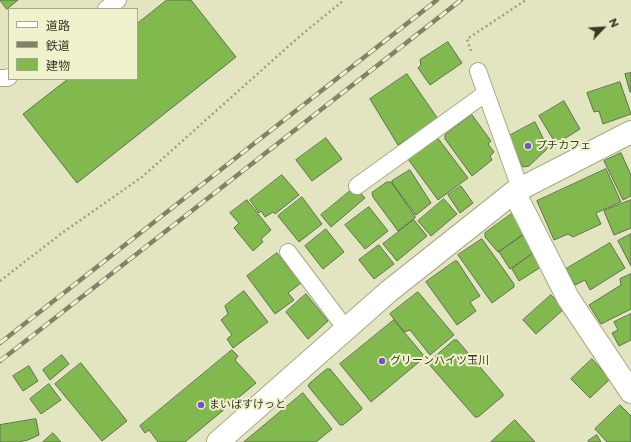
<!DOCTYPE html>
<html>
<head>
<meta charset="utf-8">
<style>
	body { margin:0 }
	#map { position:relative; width:631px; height:442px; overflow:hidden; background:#e2e5bf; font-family:Montserrat,"Noto Sans JP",sans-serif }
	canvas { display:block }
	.legend { position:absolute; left:8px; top:8px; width:130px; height:72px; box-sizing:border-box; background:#eff2cc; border:1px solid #a6a88b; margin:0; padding:5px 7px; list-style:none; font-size:12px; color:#38392a }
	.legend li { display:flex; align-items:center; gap:8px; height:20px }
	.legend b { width:20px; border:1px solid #a6a88b }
	.north { position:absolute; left:583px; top:8px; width:40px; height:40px; -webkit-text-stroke:3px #eff2cc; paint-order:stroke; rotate:65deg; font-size:11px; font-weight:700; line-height:16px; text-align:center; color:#38392a }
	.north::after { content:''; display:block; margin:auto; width:14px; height:18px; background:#38392a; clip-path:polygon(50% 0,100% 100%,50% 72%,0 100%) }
</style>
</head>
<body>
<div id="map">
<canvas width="631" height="442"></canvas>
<ul class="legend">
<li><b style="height:5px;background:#fff"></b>道路</li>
<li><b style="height:5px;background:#80826a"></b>鉄道</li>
<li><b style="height:11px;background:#82b94e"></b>建物</li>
</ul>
<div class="north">N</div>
</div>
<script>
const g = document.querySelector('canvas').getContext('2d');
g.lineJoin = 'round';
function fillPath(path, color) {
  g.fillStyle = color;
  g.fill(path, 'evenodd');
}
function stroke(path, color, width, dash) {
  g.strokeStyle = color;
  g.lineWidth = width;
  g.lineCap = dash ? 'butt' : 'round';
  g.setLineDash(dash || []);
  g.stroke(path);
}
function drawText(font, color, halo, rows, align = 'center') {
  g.font = font + ' Montserrat,"Noto Sans JP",sans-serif';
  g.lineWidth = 4;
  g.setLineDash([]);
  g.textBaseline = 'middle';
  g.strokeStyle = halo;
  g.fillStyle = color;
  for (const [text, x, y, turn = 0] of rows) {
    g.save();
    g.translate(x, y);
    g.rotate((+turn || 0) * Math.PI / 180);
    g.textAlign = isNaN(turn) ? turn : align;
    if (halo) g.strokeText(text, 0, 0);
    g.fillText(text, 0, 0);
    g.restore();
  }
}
const building = new Path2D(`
	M0,0H18L7,9Z
	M167,0H191L236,57L77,183L23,114L68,79H137V24Z
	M448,42L462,63L430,85L418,68L421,65L420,60Z
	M631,73V92H630L625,74Z
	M407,74L438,119L398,145L370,99Z
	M620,82L631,114L603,124L599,111L594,112L587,93Z
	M564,101L580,129L556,144L539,116Z
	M472,115L491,141L488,144L494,152L490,156L492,160L472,176L445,139V135Z
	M535,122L548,148L529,166L523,167L507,137Z
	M437,137L468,178L438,200L408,159Z
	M326,138L342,159L312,181L296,160Z
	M621,153L631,175V196L623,200L604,161Z
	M606,169L621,202L596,213L601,224L573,237L568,234L554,240L537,201Z
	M410,170L431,203L416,215L392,183V181Z
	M282,175L299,195L275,214L273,212L265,217L261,211L259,213L250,200Z
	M387,182H391L415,216V218L398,231L373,197L372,193Z
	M461,186L473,203L460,213L448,195Z
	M355,187L365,198L331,227L321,215Z
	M302,197L322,224L299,242L278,216Z
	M444,199L457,214L431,236L418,221Z
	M247,200L271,230L261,239L263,242L253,251L234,228L239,223L230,213Z
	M631,200V228L614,235L604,211Z
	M369,207L388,231L365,249L345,225Z
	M517,210L525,233L498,252L485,237V233Z
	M414,220L427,236L397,261L383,244Z
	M326,229L344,252L323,269L305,246Z
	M527,233L533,253L510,269L499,252Z
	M631,234V266L618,241Z
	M482,239L514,284V287L492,303L458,255Z
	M610,243L625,268L590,290L585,280L575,285L566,269Z
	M379,245L394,264L374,279L359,260Z
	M535,252L541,267L519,281L512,269Z
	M277,253L301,283L288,293L294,300L275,314L247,276Z
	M455,261H457L480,296L470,302L476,311L457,325L426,282Z
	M631,274V309L601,324L589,305L621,285L620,279Z
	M244,291L268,322L233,348L227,339L232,335L221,320L228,314L225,306Z
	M418,292L454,335L430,355L410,330L404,332L390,314Z
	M306,294L328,321L308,339L286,312Z
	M551,295L564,309L536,334L523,320Z
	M631,314V340L619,346L612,333L618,330L614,322Z
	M394,320L425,357L371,402L340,364Z
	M454,340H457L503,394V396L478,417H475L428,363Z
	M232,350L238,356L235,360L256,383L185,442H158L149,430L145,433L140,426Z
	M62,355L69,364L50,380L43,370Z
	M592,359L610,379L590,398L571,379Z
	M81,363L127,421L102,441L55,384Z
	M29,366L38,381L23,391L13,376Z
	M327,369H330L362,408L361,410L343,425H340L308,386L309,384Z
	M49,384L61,400L41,414L30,399Z
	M303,393L332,429L316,442H244Z
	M620,405L631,416V442H607L595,429Z
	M36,419L39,435L28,440L18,442H0V425Z
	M515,420L535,442H491Z
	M53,433L61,442H43Z
	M597,435L601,442H589L588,441Z`);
fillPath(building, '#82b94e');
stroke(building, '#5f7052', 1);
const service = new Path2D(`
	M106,9L118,0
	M478,71L520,188
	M0,78H7L9,77
	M357,186L486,93
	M288,252L346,329`);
const minor = new Path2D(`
	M514,192L568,298L631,392
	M218,442L388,292L514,192L631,132`);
stroke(service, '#a8ab87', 18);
stroke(minor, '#a8ab87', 24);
stroke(new Path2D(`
	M471,51L467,39L526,0
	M0,281L62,233L142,177L300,36L344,0`), '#9d9f83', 2.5, [2, 3]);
stroke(service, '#fff', 16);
stroke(minor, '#fff', 22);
const rail = new Path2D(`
	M0,343L437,0
	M0,361L461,0`);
stroke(rail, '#80826a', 4.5);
stroke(rail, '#eff2cc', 3, [9]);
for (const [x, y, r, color] of [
	[528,146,4,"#7553cd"],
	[382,361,4,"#7553cd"],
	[201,405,4,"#7553cd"]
]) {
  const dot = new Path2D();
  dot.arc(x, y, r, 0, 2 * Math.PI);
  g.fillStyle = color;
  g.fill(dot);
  stroke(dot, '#eff2cc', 1.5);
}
drawText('11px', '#38392a', '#eff2cc', [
	["プチカフェ",536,146],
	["グリーンハイツ玉川",390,361],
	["まいばすけっと",209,405]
], 'left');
</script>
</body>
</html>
